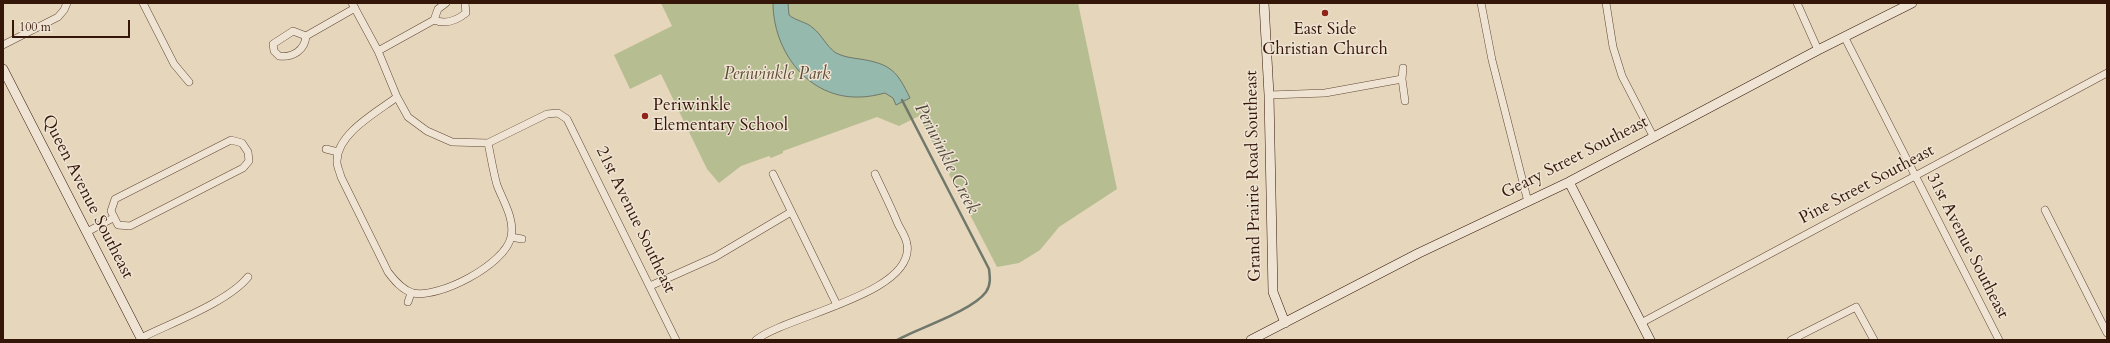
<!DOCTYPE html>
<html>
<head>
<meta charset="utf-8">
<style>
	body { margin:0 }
	#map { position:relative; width:2110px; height:343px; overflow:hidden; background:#e6d6bb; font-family:Cardo,serif }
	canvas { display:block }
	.frame { position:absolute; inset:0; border:4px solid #351709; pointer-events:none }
	.scale { position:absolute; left:12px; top:20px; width:118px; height:18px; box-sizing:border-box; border:2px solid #351709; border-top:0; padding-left:5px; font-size:12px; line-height:14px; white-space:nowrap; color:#351709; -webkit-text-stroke:3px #efe4d3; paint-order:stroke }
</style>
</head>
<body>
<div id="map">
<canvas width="2110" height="343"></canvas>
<div class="frame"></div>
<div class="scale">100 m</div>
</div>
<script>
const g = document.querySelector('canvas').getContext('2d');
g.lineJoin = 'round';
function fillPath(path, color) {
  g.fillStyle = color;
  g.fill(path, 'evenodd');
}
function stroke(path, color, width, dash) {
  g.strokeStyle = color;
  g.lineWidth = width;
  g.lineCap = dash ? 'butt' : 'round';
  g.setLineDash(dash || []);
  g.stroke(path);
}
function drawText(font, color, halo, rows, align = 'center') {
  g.font = font + ' Cardo,serif';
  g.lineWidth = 3;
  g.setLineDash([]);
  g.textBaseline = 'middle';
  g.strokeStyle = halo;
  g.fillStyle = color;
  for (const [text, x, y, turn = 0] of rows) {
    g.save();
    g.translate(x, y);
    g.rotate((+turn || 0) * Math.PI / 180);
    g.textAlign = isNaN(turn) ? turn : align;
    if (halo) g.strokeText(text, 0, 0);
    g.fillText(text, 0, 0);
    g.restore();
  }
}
fillPath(new Path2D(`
	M661,3H1078L1117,189L1059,227L1040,250L1019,263L997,267L919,116L899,126L877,117L783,151V153L771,158L769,156L741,166L719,183L707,169L661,74L630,89L614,55L672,26Z`), '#b6bd90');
const water = new Path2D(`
	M773,3H788L789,15C796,21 807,22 813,28C822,35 826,46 836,53C844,57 852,58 860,59C891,64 897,71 910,98L896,105L893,98L885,93C877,95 868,97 860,97C808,99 773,51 773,3Z`);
fillPath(water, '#96b9ad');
stroke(water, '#6f786b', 1);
stroke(new Path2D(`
	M897,340C919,328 972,311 986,292C991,285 990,277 989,269L902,100`), '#6f786b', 2.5);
const street = new Path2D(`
	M143,3L174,64L189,82
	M352,3L378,51L397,97L408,117L427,131L452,142L488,143L547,114L558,113L567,119L676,340
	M1481,3L1492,60L1528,202
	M1606,3L1613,47L1622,76L1653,136
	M1797,3L1818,50
	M434,20L438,9L446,3
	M306,36L293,31L273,44L274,51L279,56C293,58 305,50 306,36L355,8
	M1845,38L1999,340
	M3,45L58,17L64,10L67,3
	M378,51L434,20C446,25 456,21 466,13L465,3
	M1403,68L1402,79L1405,101
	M1269,95L1325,93L1402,79
	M397,97C377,112 336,134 337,162C337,167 340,172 341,177L388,272C394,280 402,290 413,293C438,299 505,265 511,237C515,219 503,201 497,185C493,171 491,157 488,143
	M231,140L242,143L248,152L249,161L243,168L130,226L118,225L111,211L115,199Z
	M326,149L338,152
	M773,174L837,305
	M2045,210L2107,333
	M87,232L113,218
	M511,237L522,239
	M650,286L715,257L791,212
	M408,302L411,293
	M1641,323L2107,73
	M141,338C171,323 228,302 248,277
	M756,340C785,316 916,294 907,244C906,237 901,230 898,224C891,207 883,191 875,174
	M1791,340L1856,307L1874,340`);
const secondary = new Path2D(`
	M1264,3L1269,95L1273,292L1285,323
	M3,69L142,340
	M1569,182L1650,340
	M1251,340L1419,253L1569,182L1818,50L1912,3`);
stroke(street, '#614736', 8);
stroke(secondary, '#351709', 10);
stroke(street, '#efe4d3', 7);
stroke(secondary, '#efe4d3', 9);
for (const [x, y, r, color] of [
	[1325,13,4,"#8f2418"],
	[645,116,4,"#8f2418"]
]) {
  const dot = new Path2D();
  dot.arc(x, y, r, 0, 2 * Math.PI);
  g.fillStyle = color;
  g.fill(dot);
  stroke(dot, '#efe4d3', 1.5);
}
drawText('17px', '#351709', '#efe4d3', [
	["East Side",1325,30],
	["Christian Church",1325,50],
	["Periwinkle",653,106,"left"],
	["Elementary School",653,126,"left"]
]);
drawText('italic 17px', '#5c4932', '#efe4d3', [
	["Periwinkle Park",777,75]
]);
drawText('17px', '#351709', '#efe4d3', [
	["Geary Street Southeast",1575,158,-27],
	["Grand Prairie Road Southeast",1254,176,-91],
	["Pine Street Southeast",1867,185,-28],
	["Queen Avenue Southeast",87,197,63],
	["21st Avenue Southeast",635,220,64],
	["31st Avenue Southeast",1967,246,63]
]);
drawText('italic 18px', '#52483a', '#efe4d3', [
	["Periwinkle Creek",946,159,63]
]);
</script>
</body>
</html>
